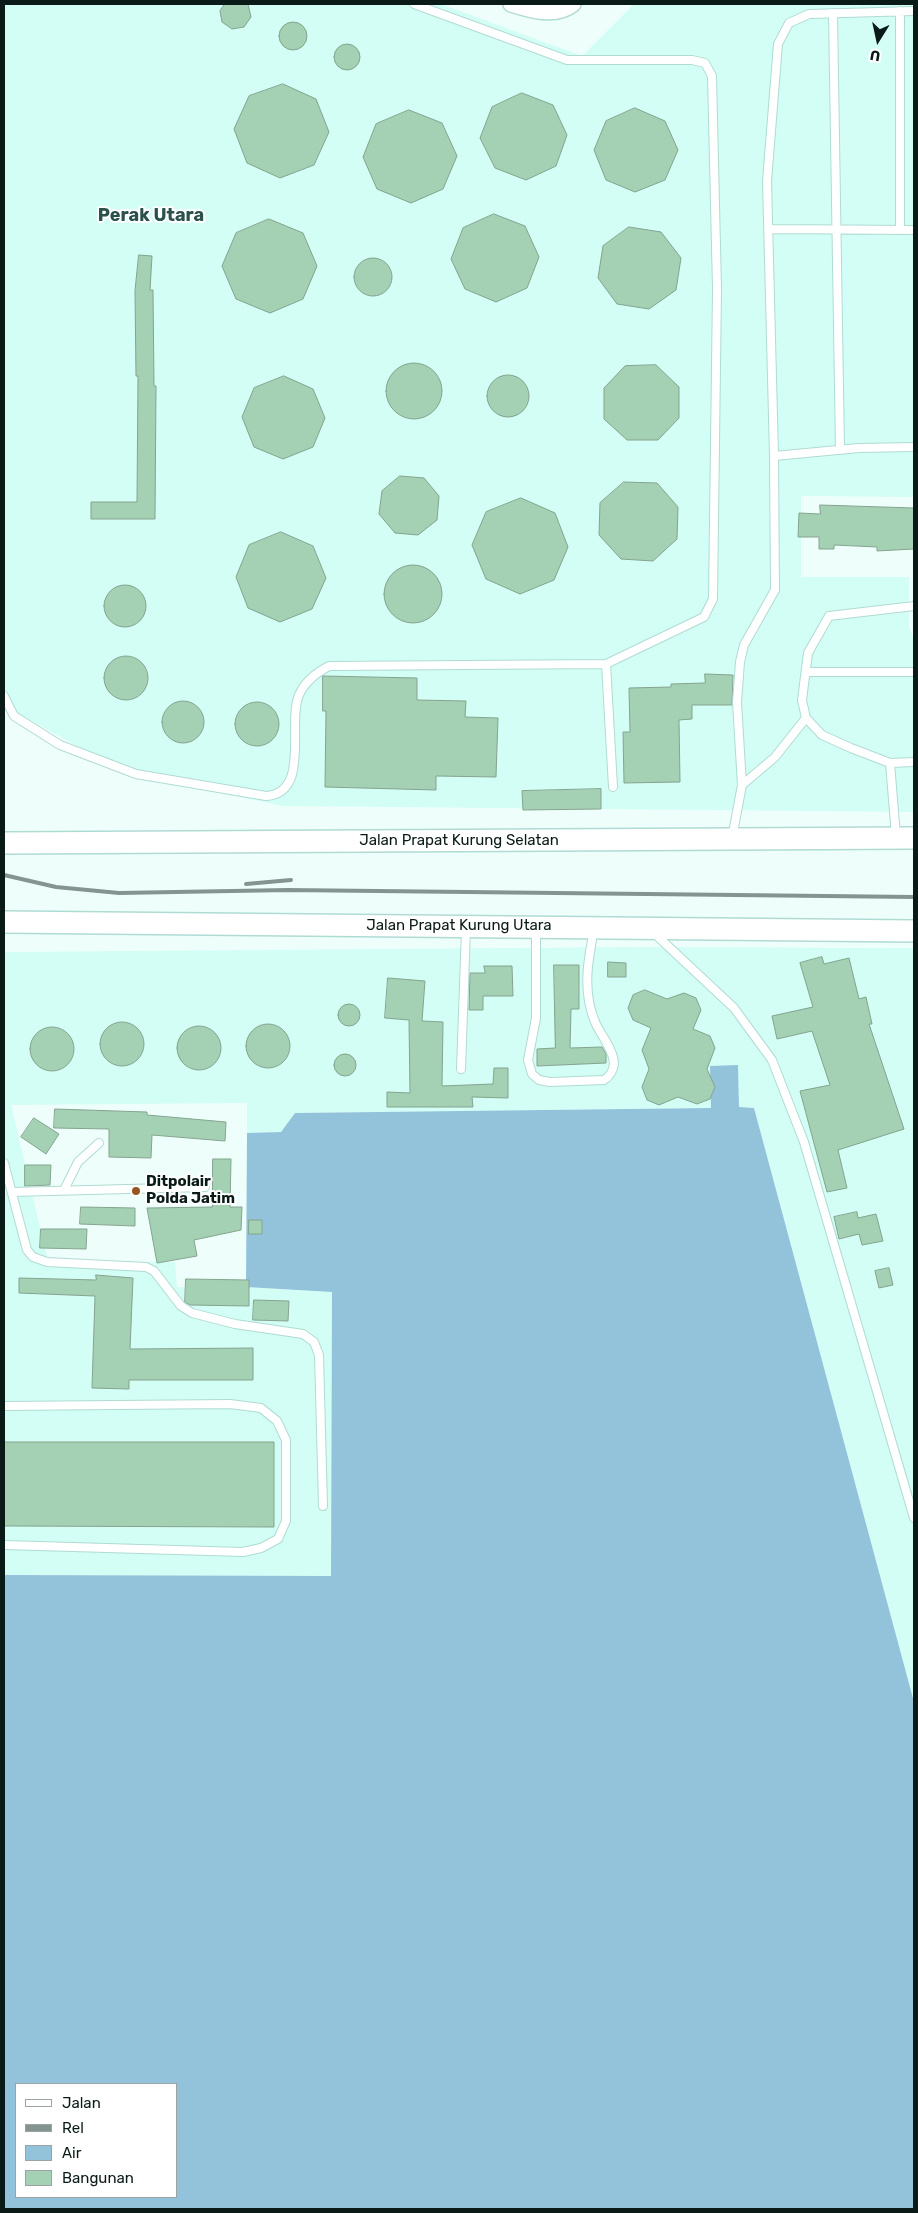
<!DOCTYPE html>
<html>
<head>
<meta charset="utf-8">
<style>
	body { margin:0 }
	#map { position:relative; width:918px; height:2213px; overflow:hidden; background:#eefffb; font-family:Rubik,sans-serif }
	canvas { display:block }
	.frame { position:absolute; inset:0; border:5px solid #0a1a17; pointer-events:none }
	.legend { position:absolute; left:15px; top:2083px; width:162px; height:115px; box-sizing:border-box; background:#fff; border:1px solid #9da3a2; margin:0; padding:6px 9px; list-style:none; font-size:15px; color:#0a1a17 }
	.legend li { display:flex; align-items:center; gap:10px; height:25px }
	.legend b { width:25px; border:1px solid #9da3a2 }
	.north { position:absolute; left:853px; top:15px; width:50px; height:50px; -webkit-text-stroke:4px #fff; paint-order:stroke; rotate:190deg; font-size:14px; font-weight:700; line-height:20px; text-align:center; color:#0a1a17 }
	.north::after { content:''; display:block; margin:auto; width:18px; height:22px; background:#0a1a17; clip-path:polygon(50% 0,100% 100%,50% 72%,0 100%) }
</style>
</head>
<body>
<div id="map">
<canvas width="918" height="2213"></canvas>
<div class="frame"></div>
<ul class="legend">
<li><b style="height:6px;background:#fff"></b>Jalan</li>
<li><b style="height:6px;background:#849591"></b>Rel</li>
<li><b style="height:14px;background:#93c2db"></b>Air</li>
<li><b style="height:14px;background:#a4d0b3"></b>Bangunan</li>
</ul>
<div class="north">U</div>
</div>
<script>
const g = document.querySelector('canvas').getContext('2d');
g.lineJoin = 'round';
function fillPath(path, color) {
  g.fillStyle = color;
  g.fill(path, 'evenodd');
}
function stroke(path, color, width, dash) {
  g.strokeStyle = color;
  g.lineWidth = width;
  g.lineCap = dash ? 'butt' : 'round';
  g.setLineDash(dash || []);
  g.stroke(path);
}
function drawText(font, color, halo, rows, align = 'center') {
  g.font = font + ' Rubik,sans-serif';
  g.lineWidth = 4;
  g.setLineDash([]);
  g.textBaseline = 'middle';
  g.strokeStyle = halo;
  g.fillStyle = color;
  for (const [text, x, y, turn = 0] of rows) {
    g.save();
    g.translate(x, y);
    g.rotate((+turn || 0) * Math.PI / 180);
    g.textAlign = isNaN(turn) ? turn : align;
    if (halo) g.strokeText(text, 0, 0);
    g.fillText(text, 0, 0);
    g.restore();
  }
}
fillPath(new Path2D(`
	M4,4H441L582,56L634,4H914V497L801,496V577H909V627L914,639V812L282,806L204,789L101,759L4,706Z
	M634,947L914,948V1702L754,1108L739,1107L738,1065L712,1108L295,1113L281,1132L247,1133V1103L11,1105L48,1261L175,1262L177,1287H246L332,1292L331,1577L4,1575V952Z`), '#d3fef5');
fillPath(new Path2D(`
	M738,1065L739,1107L754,1108L914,1702V2209H4V1575L331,1576L332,1292L246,1287L247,1133L281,1132L295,1113L711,1108L710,1066ZM16,2084H176V2197H16Z`), '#93c2db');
const building = new Path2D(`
	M225,4H248L251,17L244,27L232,29L222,22L220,11Z
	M279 36a14 14 0 1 1 28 0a14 14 0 1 1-28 0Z
	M334 57a13 13 0 1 1 26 0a13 13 0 1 1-26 0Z
	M283,84L316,99L329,132L314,165L280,178L247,163L234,129L249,96Z
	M522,93L553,105L567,135L556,166L526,180L495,168L480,138L492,107Z
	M635,108L665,121L678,150L665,180L635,192L606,180L594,150L606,121Z
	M409,110L442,123L457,156L443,189L411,203L377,189L363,157L376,124Z
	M494,214L525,226L539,257L527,288L496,302L465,289L451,259L463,228Z
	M269,219L303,233L317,266L303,299L270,313L236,299L222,266L236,233Z
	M629,227L661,232L681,258L676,290L649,309L617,304L598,278L603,246Z
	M139,255L152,256L150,290H153L154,386H156L155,519H91V502H137L138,376H136L135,291Z
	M354 277a19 19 0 1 1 38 0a19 19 0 1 1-38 0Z
	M386 391a28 28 0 1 1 56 0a28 28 0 1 1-56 0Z
	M656,365L679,387V418L658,440H627L604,419V388L625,366Z
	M487 396a21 21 0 1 1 42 0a21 21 0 1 1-42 0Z
	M284,376L313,389L325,418L313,447L283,459L254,447L242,417L254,388Z
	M400,476L424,478L439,496L437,520L418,535L395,533L379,514L382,491Z
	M624,482L657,483L678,507L677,539L653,561L621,559L599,535L600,503Z
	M521,498L555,513L568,547L554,580L520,594L486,579L472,545L486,512Z
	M820,505L914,508V549L877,551V547L834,545V549H819V537H798L799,513L820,514Z
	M281,532L313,546L326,578L312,609L280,622L248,608L236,577L249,545Z
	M384 594a29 29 0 1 1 58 0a29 29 0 1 1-58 0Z
	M104 606a21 21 0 1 1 42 0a21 21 0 1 1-42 0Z
	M104 678a22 22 0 1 1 44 0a22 22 0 1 1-44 0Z
	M705,674L733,675L732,705H692V719L679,720L680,782L624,783L623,732H630L629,688L671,687V684L705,683Z
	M323,676L417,678V700L466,701L465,717L498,718L496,777L436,776V790L325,787L326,711H323Z
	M162 722a21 21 0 1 1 42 0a21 21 0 1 1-42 0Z
	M235 724a22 22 0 1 1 44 0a22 22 0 1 1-44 0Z
	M601,789V809L523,810L522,791Z
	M822,957L824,964L849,958L859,999L866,997L872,1024H869L904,1129L838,1150L847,1188L827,1192L800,1091L830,1085L812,1031L777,1039L772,1016L813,1007L800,963Z
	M608,962L626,963V977H608Z
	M554,965H579V1009H571L570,1048L602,1047L606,1054V1063L537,1066V1049L555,1048Z
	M484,966H512L513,996H483V1010H469L470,973H485Z
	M388,978L425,981L422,1021L443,1022L442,1086L493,1084L494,1068H508V1098L472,1097L473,1107H387V1092L410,1093L409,1020L385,1018Z
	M645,990L667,999L684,993L696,998L701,1010L693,1029L710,1036L715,1048L707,1069L715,1087L710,1099L697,1104L678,1097L659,1105L647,1100L642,1087L649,1069L642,1050L651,1028L633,1020L628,1008L633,995Z
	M338 1015a11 11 0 1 1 22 0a11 11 0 1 1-22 0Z
	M100 1044a22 22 0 1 1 44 0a22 22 0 1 1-44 0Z
	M246 1046a22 22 0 1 1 44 0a22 22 0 1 1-44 0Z
	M177 1048a22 22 0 1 1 44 0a22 22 0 1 1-44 0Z
	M30 1049a22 22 0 1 1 44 0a22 22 0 1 1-44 0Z
	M334 1065a11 11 0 1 1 22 0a11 11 0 1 1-22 0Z
	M55,1109L147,1112V1115L226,1122L225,1141L152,1135L151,1158L109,1157V1129L54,1128Z
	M34,1118L59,1134L46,1154L21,1137Z
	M213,1159H231L230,1207H242L241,1230L194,1240L197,1256L157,1263L147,1208L212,1207Z
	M25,1165H51L50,1185L25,1186Z
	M81,1207L135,1208V1226L80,1224Z
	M857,1212L858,1218L876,1214L883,1241L862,1245L859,1234L839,1239L834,1217Z
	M249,1220H262V1234H249Z
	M41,1229H87L86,1249L40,1248Z
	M889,1268L893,1285L879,1288L875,1271Z
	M96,1275L133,1278L130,1349L253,1348V1380H129V1389L92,1388L95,1296L19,1293V1278L96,1280Z
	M186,1279L249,1280V1306L190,1305L185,1302Z
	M254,1300L289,1301L288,1321L253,1320Z
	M4,1442H274V1527L4,1526Z`);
fillPath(building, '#a4d0b3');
stroke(building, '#85a490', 1);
const lane = new Path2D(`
	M414,4L567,60H692L705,63L712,76L717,289L713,599L704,617L606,664
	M833,13L840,450
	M769,229L914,230
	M900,229V11
	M774,456L767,181L778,44L789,23L809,14L914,11
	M914,606L829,616L808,653L802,700L806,718L822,735L851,748L890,763L914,762
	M806,672H914
	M4,696L14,716L60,745L136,774L266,796C311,793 287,723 299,695C305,681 316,673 329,666L606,664L613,787
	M890,763L896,836
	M742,785L775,757L806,718
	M732,838L742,785L737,702L740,662L744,645L775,590L774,456L859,448L914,447
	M536,928V1018L528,1060L532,1074L539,1080L550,1082L604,1080C610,1076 613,1072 614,1064C614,1050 600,1034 595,1022C582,991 588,960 594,930
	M655,934L734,1008L772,1060L804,1142L914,1518
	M461,1069L466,929
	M4,1163L27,1250L33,1257L47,1262L146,1267L154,1271L181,1306L192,1313L235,1324L303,1334L314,1342L319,1355L323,1506
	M64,1190L78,1162L99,1143
	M12,1192L205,1187
	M4,1406L230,1404L261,1408L277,1421L286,1440V1521L278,1539L261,1548L243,1552L4,1545`);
const street = new Path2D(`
	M511,4C530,10 556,18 573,4`);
const secondary = new Path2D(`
	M4,843L914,838
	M4,922L914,931`);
stroke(lane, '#b0dbd3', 10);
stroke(street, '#b0dbd3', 18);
stroke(secondary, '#b0dbd3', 24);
stroke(lane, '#fff', 8);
stroke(street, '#fff', 15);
stroke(secondary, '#fff', 21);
stroke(new Path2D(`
	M4,875L56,887L119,893L288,890L914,897
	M246,884L291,880`), '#849591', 4);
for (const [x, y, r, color] of [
	[136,1191,5,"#975621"]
]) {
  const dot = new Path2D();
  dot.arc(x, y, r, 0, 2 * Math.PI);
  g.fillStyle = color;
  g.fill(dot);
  stroke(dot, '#fff', 2);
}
drawText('15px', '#0a1a17', '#fff', [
	["Jalan Prapat Kurung Selatan",459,841],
	["Jalan Prapat Kurung Utara",459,926]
]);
drawText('bold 15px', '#0a1a17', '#fff', [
	["Ditpolair",146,1182],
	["Polda Jatim",146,1199]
], 'left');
drawText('bold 18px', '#2a514b', '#fff', [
	["Perak Utara",151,216]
]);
</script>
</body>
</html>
